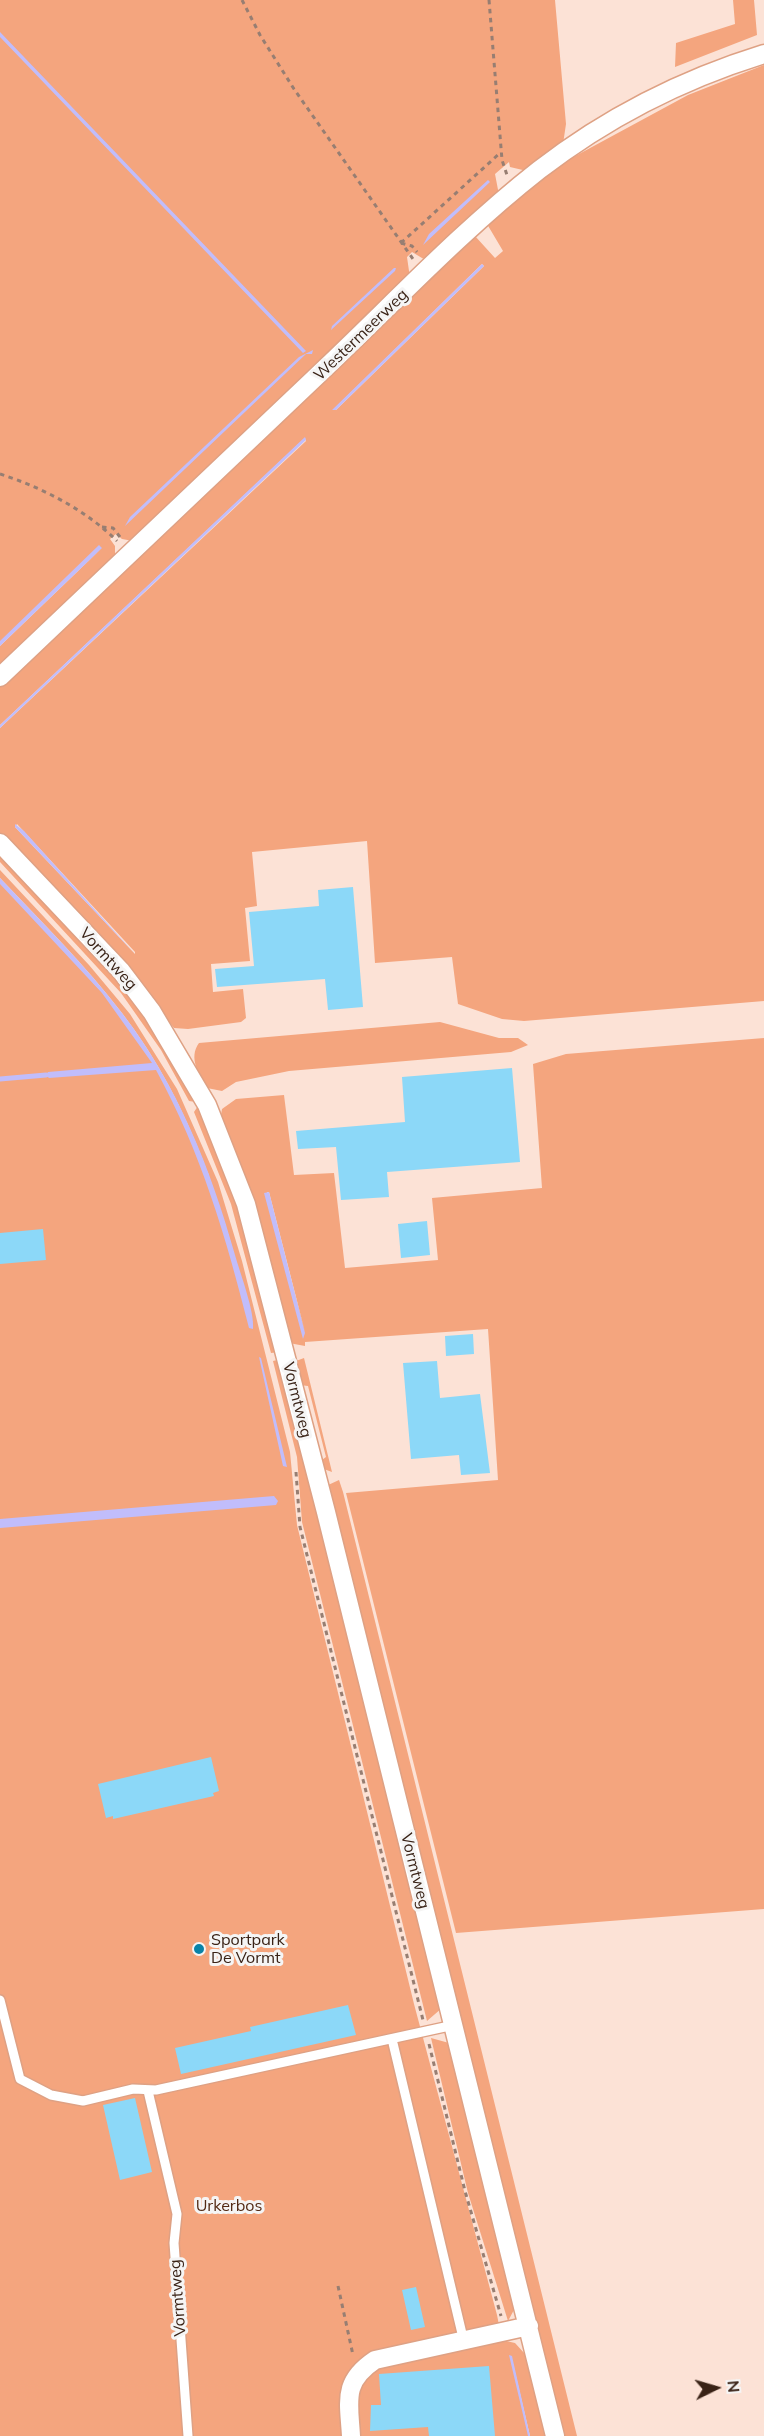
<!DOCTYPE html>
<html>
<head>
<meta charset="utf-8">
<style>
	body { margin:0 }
	#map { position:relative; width:764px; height:2436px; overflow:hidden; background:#fce2d6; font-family:Mulish,sans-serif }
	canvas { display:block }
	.north { position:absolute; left:686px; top:2358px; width:60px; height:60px; -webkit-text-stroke:4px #f5f5f5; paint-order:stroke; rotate:85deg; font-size:16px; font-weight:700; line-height:24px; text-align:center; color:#392216 }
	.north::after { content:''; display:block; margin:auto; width:21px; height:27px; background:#392216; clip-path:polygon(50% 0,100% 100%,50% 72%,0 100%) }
</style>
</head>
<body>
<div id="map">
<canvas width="764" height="2436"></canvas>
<div class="north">N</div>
</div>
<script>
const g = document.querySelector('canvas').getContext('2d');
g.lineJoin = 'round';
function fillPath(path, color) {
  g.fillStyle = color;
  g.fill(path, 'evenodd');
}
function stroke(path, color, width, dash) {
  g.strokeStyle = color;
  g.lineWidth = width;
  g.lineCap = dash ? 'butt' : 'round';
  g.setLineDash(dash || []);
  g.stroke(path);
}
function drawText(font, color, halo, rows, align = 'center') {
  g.font = font + ' Mulish,sans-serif';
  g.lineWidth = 6;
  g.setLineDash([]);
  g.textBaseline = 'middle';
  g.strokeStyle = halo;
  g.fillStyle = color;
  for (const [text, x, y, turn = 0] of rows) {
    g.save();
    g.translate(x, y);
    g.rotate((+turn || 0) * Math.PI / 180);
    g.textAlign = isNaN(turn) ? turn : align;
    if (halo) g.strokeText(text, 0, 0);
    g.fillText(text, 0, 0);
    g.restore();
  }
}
fillPath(new Path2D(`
	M0,0H555L566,124L563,144L527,171L510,167L509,162L495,174L499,195L427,261L412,252L407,257L410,278L133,541L122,539L116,534L110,539L115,546V558L0,667V646L102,548L0,643Z
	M733,0H754L757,35L675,67L676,43L735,24Z
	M764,65V1001L524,1021L502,1019L458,1004L452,957L375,963L367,841L252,852L257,906L245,908L250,961L211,964L213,992L243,989L246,1018L241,1022L188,1029L174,1028L107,947L0,834V728L306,441L305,438L0,725V686L475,236L495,258L503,251L487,224L555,167L688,95ZM482,264L484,266L336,410H333ZM17,824L135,952V954L15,827Z
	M0,852L134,998L196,1102L189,1101L161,1050L121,993L0,862Z
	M0,870L89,965L130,1014L177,1089L218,1182L242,1261L290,1452L297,1525L414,2004L497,2315L502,2340L515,2343L525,2354L547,2436H530L511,2355L529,2436H0V880L109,1000L156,1065L208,1173L253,1325C225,1215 193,1105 122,1013C85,965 42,922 0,878Z
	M440,1022L499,1038H518L528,1045L511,1052L289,1071L236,1082L222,1091L207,1088C199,1074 188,1058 199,1043Z
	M764,1038V1909L456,1933L346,1493L498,1480L488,1329L305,1342V1346L289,1343L221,1115L222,1109L236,1099L284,1095L294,1175L334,1173L345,1268L438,1260L432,1198L542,1188L533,1064L566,1054ZM267,1192H269L305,1332Z
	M198,1106L227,1170L279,1352L271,1353L231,1204L194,1112Z
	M304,1358L332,1472L321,1468L319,1462L326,1457L308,1386L299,1385L296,1361Z
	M281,1359L442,2008L427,2021L302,1522L297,1457L273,1361Z
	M339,1480L343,1492L577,2436H564L326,1486Z
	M431,2038L449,2043L515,2308L508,2321L468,2193Z`), '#f4a57e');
fillPath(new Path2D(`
	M0,32L306,351L303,353L0,37Z
	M488,180L490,182L423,245L429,234Z
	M482,264L484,266L336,410H332Z
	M394,268H396L395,271L331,330L332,326Z
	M313,350L312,354H306L125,526L130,517L299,357Z
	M305,437L306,440L0,728V725Z
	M99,545L102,548L0,646V641Z
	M15,824L24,831L135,954L15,827Z
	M0,878C42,922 85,965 122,1013C177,1084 211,1169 235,1255C240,1273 255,1312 253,1329L249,1328C226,1237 201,1152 156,1070L49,1078L46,1075L48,1072L152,1063L102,993L0,884Z
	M269,1192L305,1333L303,1339L264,1193Z
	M259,1357L261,1358L287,1467L283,1466Z
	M274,1496L278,1501L276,1505L0,1528V1519Z
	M509,2355L512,2356L530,2436H528Z`), '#c1bdfb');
stroke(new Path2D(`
	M0,1079L46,1075`), '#c1bdfb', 5);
fillPath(new Path2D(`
	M353,887L363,1007L328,1010L325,979L217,987L215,969L254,966L249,912L319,906L318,890Z
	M512,1068L520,1162L387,1172L389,1197L341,1200L336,1147L298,1149L296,1131L405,1122L402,1077Z
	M427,1221L430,1255L401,1258L398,1224Z
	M43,1229L46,1260L0,1264V1233Z
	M473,1334L474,1354L446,1356L445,1336Z
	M437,1361L440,1398L480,1394L490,1473L461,1475L459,1455L411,1459L403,1363Z
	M211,1757L219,1791L213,1793L214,1796L113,1819V1816L106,1818L98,1784Z
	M348,2005L356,2035L181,2074L175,2048L251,2031L250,2027Z
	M135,2098L152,2172L120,2180L103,2105Z
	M416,2287L425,2327L411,2330L402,2290Z
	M489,2366L495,2436H429L428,2427L370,2431L371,2405H381L379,2374Z`), '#8cd8f8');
const service = new Path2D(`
	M0,2000L20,2079L51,2095L83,2101L133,2089L156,2090L454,2025
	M392,2039L464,2342
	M148,2091L177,2214L174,2243L188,2436`);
const minor = new Path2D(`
	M0,677C106,575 213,475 319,374C391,306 460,232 539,170C605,119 683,79 764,54
	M0,843L121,971L152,1012L207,1105L246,1204L326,1512L555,2436
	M351,2436C349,2401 342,2382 375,2360L529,2326`);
stroke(service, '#dea184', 12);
stroke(minor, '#dea184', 21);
stroke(new Path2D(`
	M242,0L260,35L294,89L413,259
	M489,0L502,160L507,175
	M401,243L500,153
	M401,243L412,246L417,252
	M0,474C41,487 86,510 117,541
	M102,527L113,528L120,537
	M296,1472L300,1527L423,2020
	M429,2044L465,2191L501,2316
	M338,2286L353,2355`), '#977e72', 3, [4.5, 4.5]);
stroke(service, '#fff', 9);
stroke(minor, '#fff', 18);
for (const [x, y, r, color] of [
	[199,1949,6,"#0a83a8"]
]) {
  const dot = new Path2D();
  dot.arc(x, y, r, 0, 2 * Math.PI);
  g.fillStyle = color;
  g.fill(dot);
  stroke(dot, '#f5f5f5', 2);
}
drawText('16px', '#392216', '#f5f5f5', [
	["Westermeerweg",361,335,-44],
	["Vormtweg",108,959,48],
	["Vormtweg",297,1400,76],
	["Vormtweg",415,1871,76],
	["Vormtweg",178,2298,-94]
]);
drawText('16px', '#392216', '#f5f5f5', [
	["Sportpark",211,1940],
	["De Vormt",211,1958]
], 'left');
drawText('16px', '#522913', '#f5f5f5', [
	["Urkerbos",229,2206]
]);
</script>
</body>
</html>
